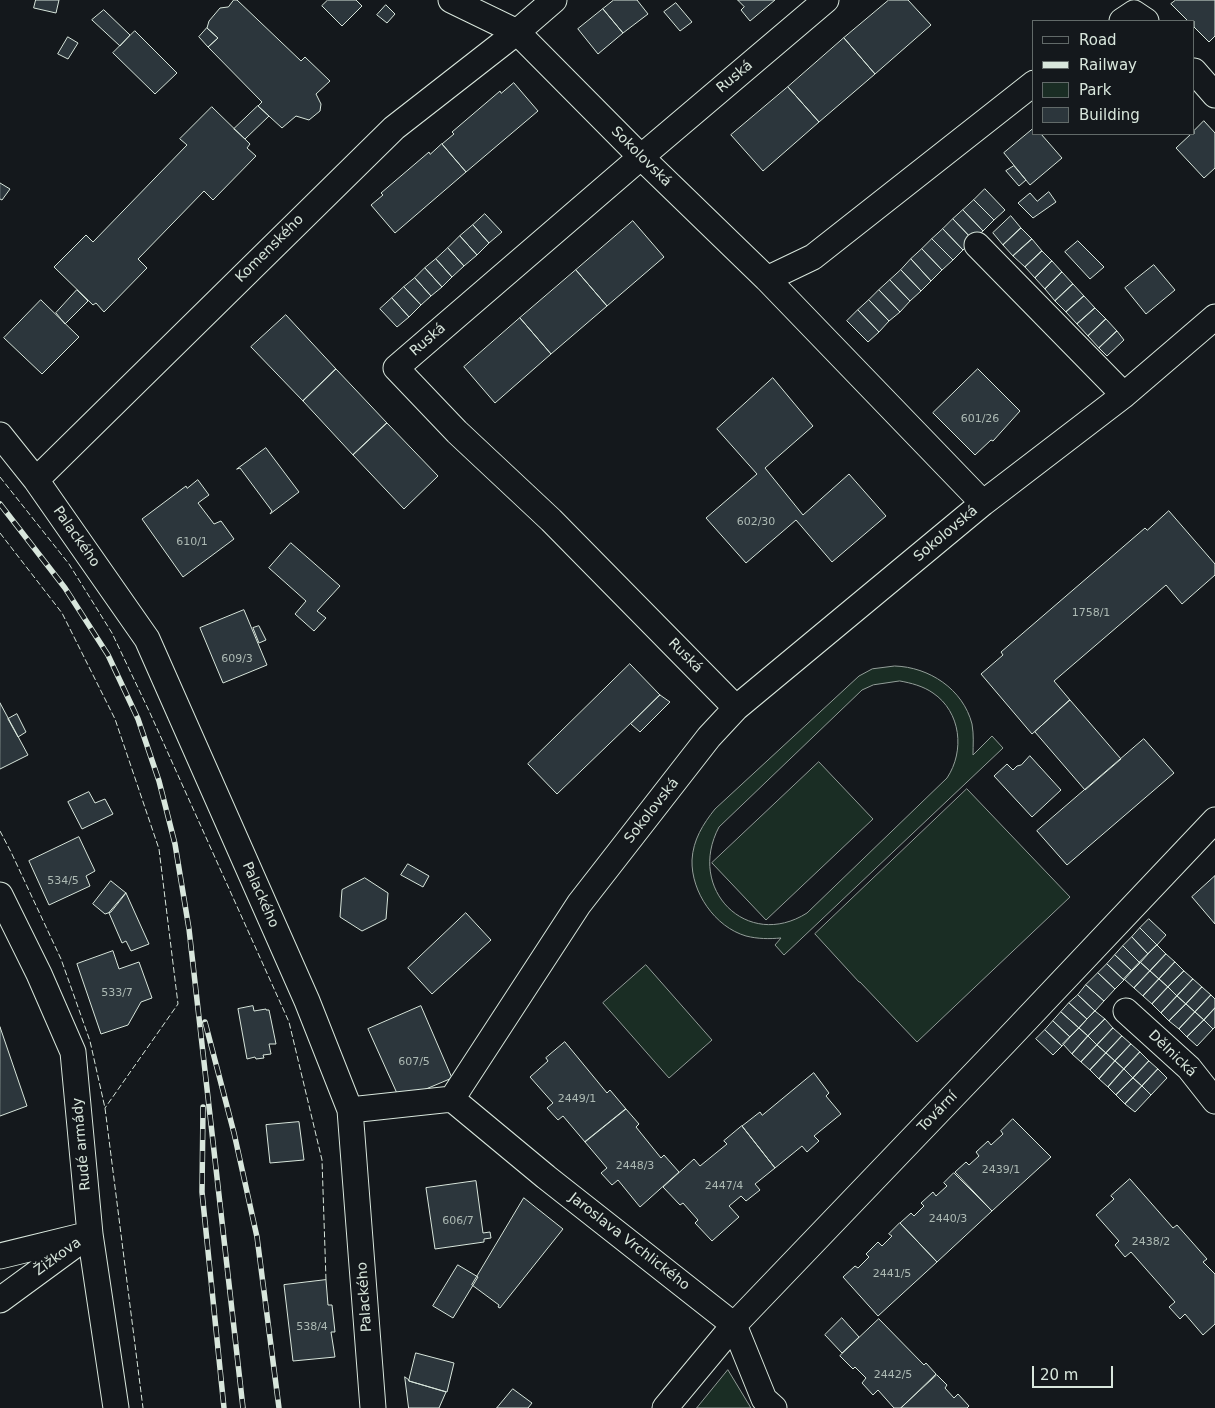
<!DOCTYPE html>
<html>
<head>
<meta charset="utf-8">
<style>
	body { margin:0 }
	#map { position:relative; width:1215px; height:1408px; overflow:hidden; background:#14181c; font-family:"DejaVu Sans",sans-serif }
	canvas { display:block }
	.legend { position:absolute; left:1032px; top:20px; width:162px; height:115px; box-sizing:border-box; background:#14181c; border:1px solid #626a69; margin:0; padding:6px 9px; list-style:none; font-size:15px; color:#d8e6dc }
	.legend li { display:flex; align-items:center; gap:10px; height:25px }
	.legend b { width:25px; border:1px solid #626a69 }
	.scale { position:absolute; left:1032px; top:1366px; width:81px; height:22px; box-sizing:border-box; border:2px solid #d8e6dc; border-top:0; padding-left:6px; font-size:15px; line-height:18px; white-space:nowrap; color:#d8e6dc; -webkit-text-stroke:4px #14181c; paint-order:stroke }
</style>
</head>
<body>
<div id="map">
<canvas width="1215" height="1408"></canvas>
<ul class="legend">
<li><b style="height:6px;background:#14181c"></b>Road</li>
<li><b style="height:6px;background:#d8e6dc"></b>Railway</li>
<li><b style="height:14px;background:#1a2d24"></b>Park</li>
<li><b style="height:14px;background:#2c363c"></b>Building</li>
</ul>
<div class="scale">20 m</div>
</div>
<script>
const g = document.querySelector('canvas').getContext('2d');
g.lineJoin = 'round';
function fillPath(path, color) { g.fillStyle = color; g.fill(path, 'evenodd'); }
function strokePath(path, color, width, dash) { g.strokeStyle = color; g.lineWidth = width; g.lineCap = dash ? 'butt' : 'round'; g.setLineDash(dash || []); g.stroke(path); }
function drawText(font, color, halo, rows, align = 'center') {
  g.font = font + ' "DejaVu Sans",sans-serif'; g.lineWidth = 4; g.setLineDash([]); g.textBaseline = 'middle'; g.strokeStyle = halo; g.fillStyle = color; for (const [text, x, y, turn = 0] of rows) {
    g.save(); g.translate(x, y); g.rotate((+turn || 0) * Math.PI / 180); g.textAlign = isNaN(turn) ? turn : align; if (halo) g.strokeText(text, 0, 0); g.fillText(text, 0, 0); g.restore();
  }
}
const green = new Path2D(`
	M895,666c34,1 68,23 77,58 2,11 1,21 1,31l19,-19 11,12 -219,207 -9,-10 6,-7c-12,1 -23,1 -35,-2 -31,-9 -55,-44 -54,-76 1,-20 11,-36 23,-51l144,-133 13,-7zM900,681c11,2 23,5 33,12 28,19 32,58 14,85l-140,135c-60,38 -121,-24 -88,-86l143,-137 11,-5z
	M819,762l54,57 -107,101 -54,-57z
	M967,789l103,108 -153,145 -57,-60h-1l-44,-48z
	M646,965l66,75 -43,38 -66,-75z
	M728,1370l23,38h-54z`);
fillPath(green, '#1a2d24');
strokePath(green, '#939e99', 1);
const building = new Path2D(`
	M36,0h23l-3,13 -22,-5z
	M234,0h3l64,61 4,-4 25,24 -14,13 5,10 -1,7 -11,9 -13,-4 -14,12 -24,-22 4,-4 -54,-55 10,-9 -11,-10 2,-7 11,-13 8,-1z
	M328,0h28l6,6 -20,20 -20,-20z
	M614,0h23l11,14 -25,19 -20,-24z
	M738,0h37l-25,21 -9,-11 3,-3z
	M889,0h19l23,25 -56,49 -31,-36z
	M1176,0h39v36l-6,6 -15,-15v-6h-6l-17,-17z
	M676,3l16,19 -12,9 -16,-19z
	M386,5l9,9 -8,9 -10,-8z
	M603,9l20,24 -25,21 -20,-25z
	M104,10l26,25 -10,11 -28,-26z
	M207,28l11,10 -10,9 -9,-10z
	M135,31l42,42 -22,21 -42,-41z
	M68,37l10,6 -10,16 -10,-5z
	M844,38l31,36 -56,48 -31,-35z
	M514,83l24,28 -72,61 -24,-28 12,-10 -2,-2 48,-41 1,2z
	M788,87l31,35 -56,49 -32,-36z
	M258,106l11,10 -24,23 -11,-10z
	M212,107l38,37 -3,4 9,8 -43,44 -9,-9 -66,68 9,9 -43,44 -8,-9 -3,2 -39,-38 32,-32 7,7 94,-97 -7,-6z
	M1204,121l11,12v35l-11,10 -28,-30 15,-14h3v-3z
	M1034,128v6h7l21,24 -32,27 -26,-32z
	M442,144l24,28 -71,61 -24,-28 12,-10 -2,-2 48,-41 1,2z
	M1014,166l12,14 -7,6 -13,-15z
	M0,183l10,6 -8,11 -2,-1z
	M985,189l20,21 -11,10 -20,-20z
	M1049,192l7,10 -23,16 -15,-15 12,-10 7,8z
	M974,200l20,20 -11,11 -20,-21z
	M963,210l20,21 -10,9 -20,-21z
	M485,214l17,18 -13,11 -16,-18z
	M1011,216l10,12 -18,17 -10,-12z
	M953,219l20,21 -10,10 -20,-21z
	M633,221l31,36 -57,49 -31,-36z
	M473,225l16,18 -12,12 -17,-19z
	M1021,228l11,11 -19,17 -10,-11z
	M943,229l20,21 -10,10 -21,-21z
	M460,236l17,19 -13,11 -16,-18z
	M932,239l21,21 -11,10 -20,-21z
	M1032,239l10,12 -17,16 -12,-11z
	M1078,241l26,26 -14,12 -25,-27z
	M448,248l16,18 -12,11 -16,-18z
	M922,249l20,21 -11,11 -20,-22z
	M1042,251l10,10 -17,17 -10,-11z
	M436,259l16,18 -10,10 -17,-19z
	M911,259l20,22 -10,10 -20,-21z
	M1052,261l10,11 -17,17 -10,-11z
	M1154,265l21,25 -29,24 -21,-26z
	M425,268l17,19 -11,9 -16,-18z
	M576,270l31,36 -56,48 -31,-36z
	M901,270l20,21 -11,10 -20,-21z
	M1062,272l11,12 -18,17 -10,-12z
	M415,278l16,18 -10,9 -17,-18z
	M890,280l20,21 -10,11 -21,-22z
	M1073,284l11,12 -18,16 -11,-11z
	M404,287l17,18 -12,12 -17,-19z
	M77,290l11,11 -23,23 -9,-11z
	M879,290l21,22 -11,9 -20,-21z
	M1084,296l11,12 -18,16 -11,-12z
	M392,298l17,19 -12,10 -17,-18z
	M41,300l38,37 -37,37 -38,-36z
	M869,300l20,21 -10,11 -21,-22z
	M1095,308l11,11 -18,17 -11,-12z
	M858,310l21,22 -11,10 -21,-21z
	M286,315l50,54 -33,32 -52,-54z
	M520,318l31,36 -56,49 -31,-36z
	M1106,319l11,12 -18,17 -11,-12z
	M1117,331l7,9 -17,16 -8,-8z
	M336,369l51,54 -34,32 -50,-54z
	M978,369l42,42 -27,30 -2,-1 -16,15 -42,-42z
	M773,378l40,48 -48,42 38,47 46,-41 37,42 -54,46 -36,-42 -50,43 -40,-45 51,-44 -40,-45z
	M387,423l51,53 -34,33 -51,-54z
	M266,448l33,44 -29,22 2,-3 -32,-43 -3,1z
	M198,480l11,15 -11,8 16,21 7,-3 13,18 -51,38 -41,-58 44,-33 1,2z
	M1169,511l46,53v11l-33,29 -16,-19 -112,96 16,19 -38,34 -51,-60 22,-19 -2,-3 144,-124 2,2z
	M291,543l49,43 -23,25 9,7 -12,13 -19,-17 11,-13 -37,-33z
	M244,610l23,55 -44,18 -23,-55z
	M259,626l7,14 -7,3 -6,-15z
	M630,664l30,31 -103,99 -29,-30z
	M660,695l10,7 -30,30 -9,-8z
	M1070,700l51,59 -36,31 -50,-58z
	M0,703l28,52 -28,14z
	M17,714l9,18 -8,5 -10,-18z
	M1144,739l30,34 -107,92 -30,-34z
	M1030,756l31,34 -29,27 -38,-41 13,-12 6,6 4,-4 4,-1z
	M89,792l6,11 10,-4 8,15 -31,15 -14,-27z
	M79,837l16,34 -9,5 4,10 -41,19 -20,-44z
	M408,864l21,12 -6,11 -22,-12z
	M1215,876v48l-23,-27z
	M365,878l23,15 -2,26 -24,12 -22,-14 2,-27z
	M111,881l15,12 -15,19 -6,2 -12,-10z
	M126,893l23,51 -18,7 -5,-10 -4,2 -13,-30z
	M466,913l25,27 -59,54 -24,-26z
	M1149,919l17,16 -9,10 -17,-17z
	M1140,928l17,17 -9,9 -16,-17z
	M1132,937l16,17 -8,9 -17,-17z
	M1157,945l9,9 -16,17 -10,-9z
	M1123,946l17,17 -8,8 -17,-16z
	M113,951l6,18 20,-7 13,36 -11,4 -13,23 -27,9 -24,-70z
	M1166,954l9,8 -16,17 -9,-8z
	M1115,955l17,16 -8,9 -17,-16z
	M1140,962l10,9 -16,17 -10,-9z
	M1175,962l9,9 -16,16 -9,-8z
	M1107,964l17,16 -9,9 -17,-16z
	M1150,971l9,8 -16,17 -9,-8z
	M1184,971l9,8 -16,17 -9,-9z
	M1098,973l17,16 -11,12 -18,-16z
	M1159,979l9,8 -16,17 -9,-8z
	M1193,979l9,8 -16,17 -9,-8z
	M1086,985l18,16 -9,10 -17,-16z
	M1168,987l9,9 -16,17 -9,-9z
	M1202,987l9,8 -16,17 -9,-8z
	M1078,995l17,16 -8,8 -18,-16z
	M1211,995l4,4v9l-11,12 -9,-8z
	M1177,996l9,8 -17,17 -8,-8z
	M1069,1003l18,16 -8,9 -18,-16z
	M1186,1004l9,8 -16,17 -10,-8z
	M253,1006l1,5 12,-2v1h3l7,34h-7l2,10 -8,1 1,3 -8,1 -1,-2 -8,2 -9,-50z
	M421,1006l31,72 -52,22 -32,-71z
	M1215,1008v19l-2,2 -9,-9z
	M1095,1011l10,8 -17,17 -9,-8z
	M1061,1012l18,16 -9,9 -17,-16z
	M1195,1012l9,8 -17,17 -8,-8z
	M1105,1019l8,9 -16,17 -9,-9z
	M1204,1020l9,9 -16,17 -10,-9z
	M1053,1021l17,16 -8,9 -17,-16z
	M0,1027l27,79 -27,10z
	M1079,1028l9,8 -16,18 -9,-10z
	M1113,1028l9,8 -16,17 -9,-8z
	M1045,1030l17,16 -9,9 -17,-16z
	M1088,1036l9,9 -16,17 -9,-8z
	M1122,1036l9,8 -16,17 -9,-8z
	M565,1042l42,51 3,-3 16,19 -41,33 -22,-26 -5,4 -11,-12 6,-5 -23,-26 18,-16 -2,-3z
	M1131,1044l9,8 -16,17 -9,-8z
	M1097,1045l9,8 -16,17 -9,-8z
	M1140,1052l9,9 -16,17 -9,-9z
	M1106,1053l9,8 -16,18 -9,-9z
	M1115,1061l9,8 -16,18 -9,-8z
	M1149,1061l9,8 -16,17 -9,-8z
	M1124,1069l9,9 -17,17 -8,-8z
	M1158,1069l9,9 -16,17 -9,-9z
	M814,1073l15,20 -3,3 15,18 -27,22 5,5 -12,11 -5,-6 -27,22 -33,-42 18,-14 2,3z
	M1133,1078l9,8 -17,18 -9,-9z
	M1142,1086l9,9 -16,17 -10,-8z
	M626,1109l13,15 -3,3 25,31 3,-3 15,17 -39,35 -22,-27 -6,5 -11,-12 6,-5 -22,-26z
	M1013,1119l38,38 -59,54 -37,-39 11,-10 3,3 10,-9 -3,-4 12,-11 3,4 12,-11 -2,-3z
	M299,1122l5,38 -34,3 -4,-38z
	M742,1126l33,42 -20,16 5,6 -14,11 -5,-5 -12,10 10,11 -27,24 -17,-18 3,-3 -15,-17 -3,2 -17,-18 31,-28 6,7 27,-22 -3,-3z
	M954,1173l38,38 -55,51 -37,-39 11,-10 3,3 10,-10 -3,-3 12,-11 3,4 11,-10 -3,-3z
	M1130,1179l43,49 4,-3 30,34 -4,3 12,12v50l-12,11 -18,-21 -5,5 -11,-12 6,-5 -44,-50 -6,5 -10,-12 4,-4 -23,-26 18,-16 -3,-3z
	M476,1181l7,52 7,-1 1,6 -7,1v3l-49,7 -9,-61z
	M524,1198l39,31 -63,79 -2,-1 1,-2 -27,-20z
	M900,1223l37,39 -59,54 -35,-39 12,-11 3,2 11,-11 -3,-3 12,-12 4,4 10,-10 -3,-2z
	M458,1265l20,12 -25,41 -20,-12z
	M326,1280l2,25h4l3,27h-4l4,25 -42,4 -9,-76z
	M842,1318l17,19 -17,16 -17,-18z
	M879,1319l45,46 2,-2 10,11 -35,34h-7l-16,-18 -5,5 -11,-12 4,-5 -11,-11 -2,2 -13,-13z
	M416,1353l38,10 -7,29 -38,-11z
	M937,1375l10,10 -2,3 9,10 4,-4 11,12 -2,2h-66z
	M405,1377l4,3v1l37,11 -7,16h-30z
	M513,1389l19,14 -4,5h-31z`);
fillPath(building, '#2c363c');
strokePath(building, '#d8e6dc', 1);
const street = new Path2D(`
	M451,0l66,32 124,125 126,122 216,224
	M1122,21l12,-8 12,8
	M1194,71l21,24
	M977,245l147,150
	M767,279l46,-22 221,-174
	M0,435l36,45 111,159 160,362 43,109 23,298
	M36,480l358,-352 123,-96 37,-32
	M736,708l-185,-188 -94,-88 -61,-64 245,-211 185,-157
	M0,895l39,79 34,78 17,182 26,174
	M1126,1011l63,57 26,33
	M452,1099l94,78 188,148 30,74 10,9
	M350,1110l102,-11 127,-195 130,-167 27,-29 247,-205 141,-108 91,-78
	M0,1256l90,-22 -90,66
	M665,1408l69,-83 271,-283 210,-222`);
strokePath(street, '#d8e6dc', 27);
strokePath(street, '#14181c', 25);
const rail = new Path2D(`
	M0,504l65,84 43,67 30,64 21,62 16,63 14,85 54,479
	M205,1022l29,111 23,104 22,171
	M203,1107l-1,85 22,216`);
strokePath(rail, '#d8e6dc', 5.5);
strokePath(rail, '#14181c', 4, [11]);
strokePath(new Path2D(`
	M0,477l69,87 43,69 38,80 139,309 33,138 4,120
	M0,533l62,80 53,106 44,130 19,155 -73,104
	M0,831l11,21 50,107 29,82 15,67 38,300`), '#d8e6dc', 1, [6, 2.5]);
drawText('11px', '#adbab4', null, [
	["601/26",980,419],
	["602/30",756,522],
	["610/1",192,542],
	["1758/1",1091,613],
	["609/3",237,659],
	["534/5",63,881],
	["533/7",117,993],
	["607/5",414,1062],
	["2449/1",577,1099],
	["2448/3",635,1166],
	["2439/1",1001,1170],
	["2447/4",724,1186],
	["2440/3",948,1219],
	["606/7",458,1221],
	["2438/2",1151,1242],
	["2441/5",892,1274],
	["538/4",312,1327],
	["2442/5",893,1375]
]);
drawText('14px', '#d8e6dc', '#14181c', [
	["Ruská",735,77,-40],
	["Sokolovská",641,157,45],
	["Komenského",270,249,-45],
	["Ruská",428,340,-41],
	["Sokolovská",946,534,-40],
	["Palackého",76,537,55],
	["Ruská",685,656,45],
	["Sokolovská",652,811,-52],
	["Palackého",260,895,66],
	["Dělnická",1172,1054,44],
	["Tovární",938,1112,-46],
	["Rudé armády",82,1144,-95],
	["Jaroslava Vrchlického",629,1242,38],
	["Žižkova",58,1257,-36],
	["Palackého",365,1297,-94]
]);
</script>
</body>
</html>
